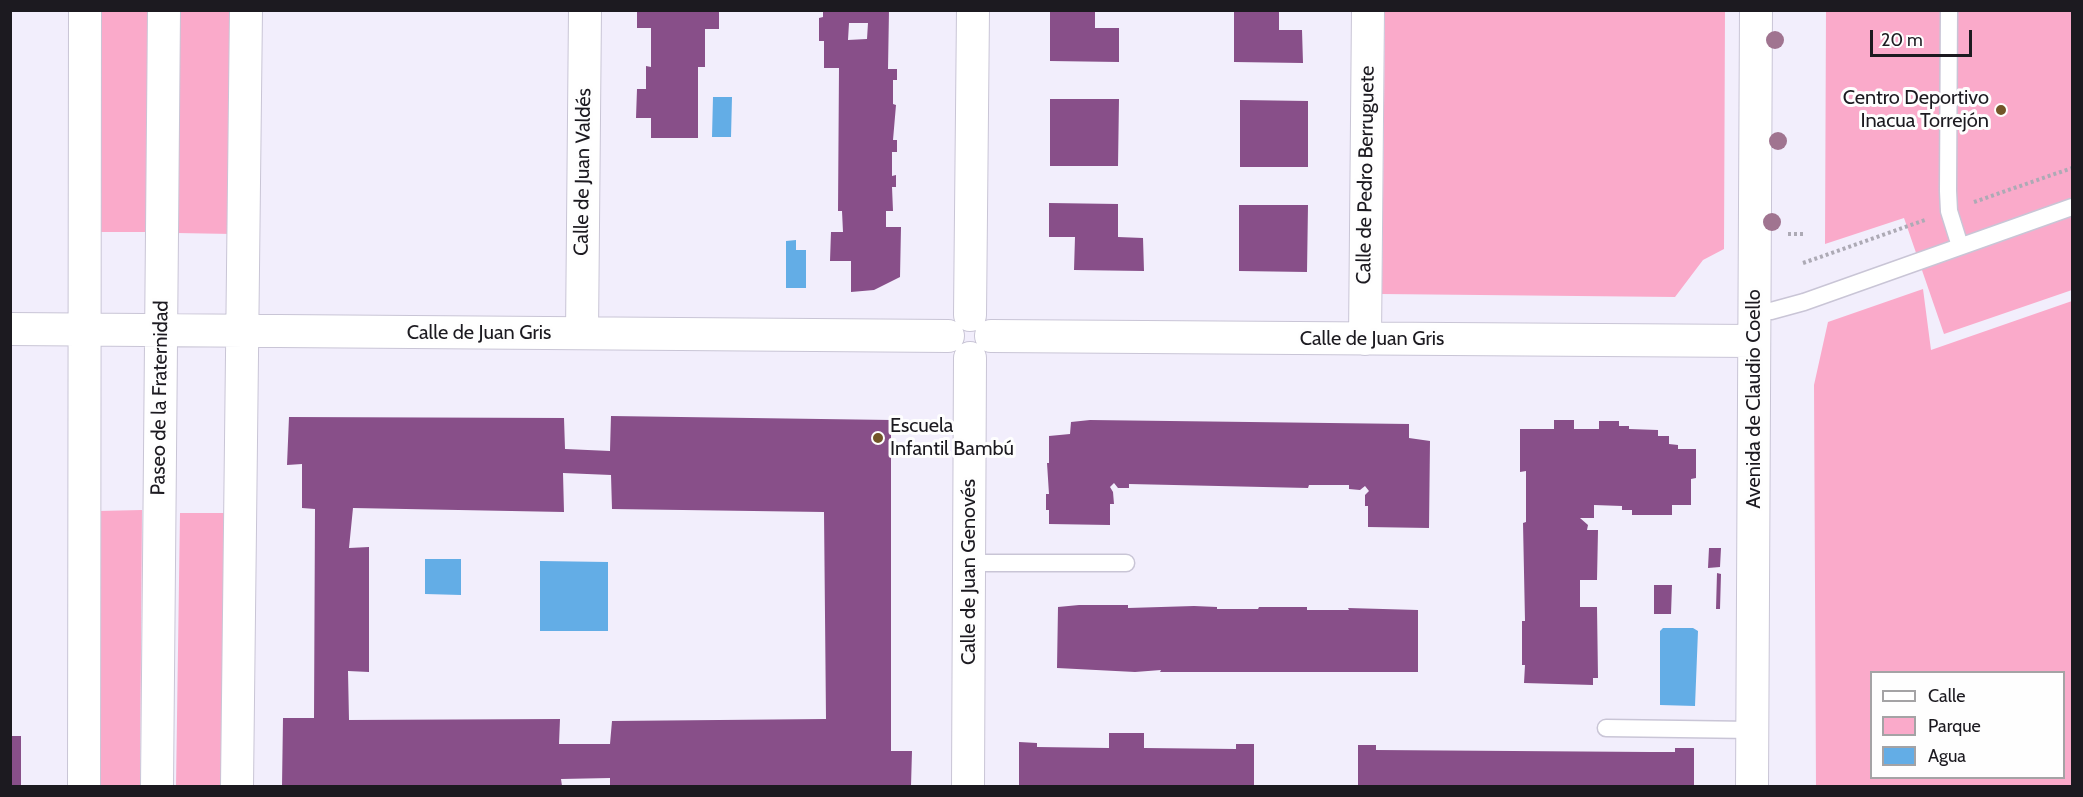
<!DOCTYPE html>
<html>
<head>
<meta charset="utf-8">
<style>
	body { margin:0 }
	#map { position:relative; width:2083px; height:797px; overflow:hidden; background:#f2eefc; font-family:Cabin,sans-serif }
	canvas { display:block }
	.frame { position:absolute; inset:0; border:12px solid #1c1a20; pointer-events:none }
	.legend { position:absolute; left:1870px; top:671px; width:195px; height:108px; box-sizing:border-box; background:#fefefe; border:2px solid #a4a3a5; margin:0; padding:8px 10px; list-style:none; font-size:18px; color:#1c1a20 }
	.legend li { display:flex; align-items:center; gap:12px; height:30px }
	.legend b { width:30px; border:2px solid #a4a3a5 }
	.scale { position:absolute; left:1870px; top:30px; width:102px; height:27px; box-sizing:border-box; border:3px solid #1c1a20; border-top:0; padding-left:8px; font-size:18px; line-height:21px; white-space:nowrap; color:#1c1a20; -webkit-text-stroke:4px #fefefe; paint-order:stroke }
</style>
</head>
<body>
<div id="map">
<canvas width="2083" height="797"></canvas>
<div class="frame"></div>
<ul class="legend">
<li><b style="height:8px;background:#fff"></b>Calle</li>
<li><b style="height:16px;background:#faaaca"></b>Parque</li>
<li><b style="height:16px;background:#63ade6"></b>Agua</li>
</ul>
<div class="scale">20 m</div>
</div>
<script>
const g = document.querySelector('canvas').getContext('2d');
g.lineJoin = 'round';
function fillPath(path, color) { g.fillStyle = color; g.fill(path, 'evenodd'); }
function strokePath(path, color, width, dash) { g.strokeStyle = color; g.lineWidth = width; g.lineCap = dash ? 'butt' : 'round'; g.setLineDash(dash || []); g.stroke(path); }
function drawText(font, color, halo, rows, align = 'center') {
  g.font = font + ' Cabin,sans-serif'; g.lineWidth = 6; g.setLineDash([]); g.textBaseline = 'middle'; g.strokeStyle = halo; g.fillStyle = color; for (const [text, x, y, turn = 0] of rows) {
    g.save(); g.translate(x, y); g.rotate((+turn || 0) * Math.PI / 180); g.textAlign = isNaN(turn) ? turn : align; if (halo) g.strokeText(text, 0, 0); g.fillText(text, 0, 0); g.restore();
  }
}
fillPath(new Path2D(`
	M97,11h53v221h-53z
	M180,11h55l-3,223 -55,-1z
	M1385,11h340l-1,238 -21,11 -28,37 -293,-3z
	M1826,11h246v279l-128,44 -40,-116 -79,26z
	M1923,289l8,61 141,-49v485h-256l-2,-401 14,-63zM1872,672h192v106h-192z
	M142,510l-2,276h-46l4,-275z
	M180,513h49l-4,273h-49z`), '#faaaca');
fillPath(new Path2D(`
	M713,97h19l-1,40h-19z
	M796,240v10h10v38h-20v-47z
	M425,559h36v36l-36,-1z
	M540,561l68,1v69h-68z
	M1663,628h30l5,3 -3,75 -35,-1v-74z`), '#63ade6');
fillPath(new Path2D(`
	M637,10h82v19h-14v38h-7v71h-47v-20h-15l1,-29h9v-23l5,1v-39h-14z
	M823,10h66l-1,59h9v11h-4v24l3,1 -3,35h4v12h-5v24l4,-1v12h-4l1,24h-7v16h15l-1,50 -26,13 -23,2v-31h-21l1,-29h12l-1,-21h-4l1,-143h-15v-27h-5v-23l4,-1zM849,23h19l-1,16 -19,1z
	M1050,10h45v18h24v34l-69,-1z
	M1234,10h45v20h23l1,33 -69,-1z
	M1050,99h69l-1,67h-68z
	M1240,100l68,1v66h-68z
	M1049,203l69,1v33l25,1 1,33 -70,-1 1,-33h-26z
	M1239,205h69l-1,67 -68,-1z
	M611,416l280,4v331h21l-1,35h-301v-8l-49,1 1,7h-280l1,-68h31l1,-209 -13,-1v-44l-15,1 2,-48 275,1 1,31 45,2zM563,473l48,2 1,34 212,3 2,207 -214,2 -2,23h-51l1,-25 -211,1 -1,-49 21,1v-125l-20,1 4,-40 211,4z
	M1090,420l319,4v14l21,3 -1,87 -61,-1v-21h-3v-11l4,-4 -4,-5 -5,4 -11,-1v-4h-40l-1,3 -179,-4v4h-11l-4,-5 -4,4 3,5 1,12h-4v21l-61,-1v-14h-3v-16h3l-2,-31h2v-27l21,-2 1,-12z
	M1554,420h20v9h25v-8h20v5h10v3l29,1v6h11v8l9,1v4h18v29l-5,1v26h-19v10h-40v-5h-10v-4l-28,-1v13h-14l8,7 -1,5h11l-1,50h-17v27h17l1,71h-5v7l-69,-2 1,-18h-3v-44h3l-2,-98 3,-1v-51l-6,1v-43h34z
	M1709,548h12l-1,19 -12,1z
	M1717,573l4,1 -1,35h-4z
	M1654,585h18l-1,29h-17z
	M1079,605h49v3l66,-2 23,1v2h41l1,-2h48v3h42l-1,-2 70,2v62h-258l1,-2 -26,2 -78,-4 1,-61z
	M1109,733h35v15l92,1v-5h18v42h-235v-44l18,1v4l72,1z
	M10,736h11v50h-11z
	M1358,745h18v5l274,2h25v-4h19v38h-336z`), '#884f89');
const lane = new Path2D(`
	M1949,10l-1,181 1,20 11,35
	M1754,310l17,1 33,-9 268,-95
	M969,563h157
	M1606,728l147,2`);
const street = new Path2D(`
	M970,315l3,-305
	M10,329l938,7
	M582,333l3,-323
	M991,336l763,5
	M1365,339l3,-329
	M84,786l1,-776
	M157,786l7,-776
	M237,786l9,-776
	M968,786l2,-428
	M1752,786l4,-776`);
strokePath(lane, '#c9c5d6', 19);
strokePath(street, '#c9c5d6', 34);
strokePath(new Path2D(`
	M1974,202l98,-34
	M1788,234h15
	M1803,263l122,-43`), '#adaab5', 4, [3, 3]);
strokePath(lane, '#fff', 16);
strokePath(street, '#fff', 32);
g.fillStyle = '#a07490';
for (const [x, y] of [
	[1775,40],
	[1778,141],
	[1772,222]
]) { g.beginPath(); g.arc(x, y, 9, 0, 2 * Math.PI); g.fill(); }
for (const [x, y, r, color] of [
	[2001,110,6,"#725529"],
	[878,438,6,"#725529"]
]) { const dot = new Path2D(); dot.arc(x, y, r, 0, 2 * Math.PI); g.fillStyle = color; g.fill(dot); strokePath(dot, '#fefefe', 2); }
drawText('20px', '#1c1a20', '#fefefe', [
	["Centro Deportivo",1989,98],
	["Inacua Torrejón",1989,121],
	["Escuela",890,426,"left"],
	["Infantil Bambú",890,449,"left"]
], 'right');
drawText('20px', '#1c1a20', '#fefefe', [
	["Calle de Juan Valdés",583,172,-89],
	["Calle de Pedro Berruguete",1366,175,-89],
	["Calle de Juan Gris",479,333],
	["Calle de Juan Gris",1372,339],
	["Paseo de la Fraternidad",160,398,-89],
	["Avenida de Claudio Coello",1754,399,-90],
	["Calle de Juan Genovés",969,572,-90]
]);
</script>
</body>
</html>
